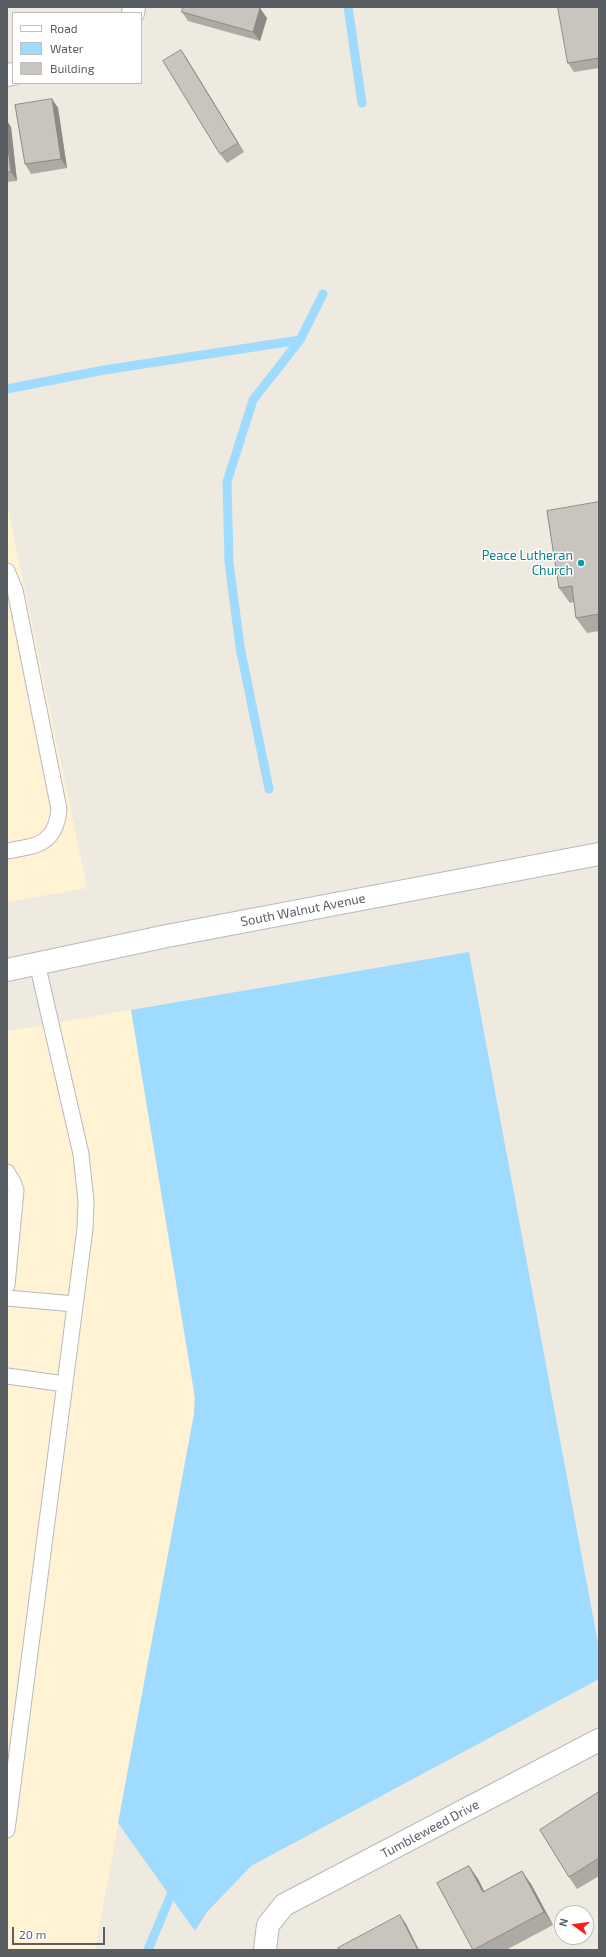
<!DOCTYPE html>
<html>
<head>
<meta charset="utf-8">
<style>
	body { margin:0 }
	#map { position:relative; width:606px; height:1957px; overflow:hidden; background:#eeeae0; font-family:"Exo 2",sans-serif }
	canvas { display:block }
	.frame { position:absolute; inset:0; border:8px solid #595e63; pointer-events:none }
	.legend { position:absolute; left:12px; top:12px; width:130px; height:72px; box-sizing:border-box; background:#fff; border:1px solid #bdbfc1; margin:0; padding:5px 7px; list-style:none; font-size:12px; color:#595e63 }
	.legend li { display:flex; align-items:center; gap:8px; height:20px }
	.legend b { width:20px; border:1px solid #bdbfc1 }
	.north { position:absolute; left:554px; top:1905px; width:40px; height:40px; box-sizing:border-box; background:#fff; border:1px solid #bdbfc1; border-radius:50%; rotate:284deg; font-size:11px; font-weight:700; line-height:16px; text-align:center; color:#595e63 }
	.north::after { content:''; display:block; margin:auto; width:14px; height:18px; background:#fa201a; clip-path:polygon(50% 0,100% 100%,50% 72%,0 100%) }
	.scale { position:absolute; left:12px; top:1927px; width:93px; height:18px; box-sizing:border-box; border:2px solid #595e63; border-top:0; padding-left:5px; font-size:12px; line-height:14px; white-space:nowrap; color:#595e63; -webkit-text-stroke:3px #fff; paint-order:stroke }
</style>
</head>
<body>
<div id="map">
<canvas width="606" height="1957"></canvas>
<div class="frame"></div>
<ul class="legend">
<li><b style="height:5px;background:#fff"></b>Road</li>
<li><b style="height:11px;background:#9fdaff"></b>Water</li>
<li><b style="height:11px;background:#c9c4bd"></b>Building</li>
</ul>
<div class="north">N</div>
<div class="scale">20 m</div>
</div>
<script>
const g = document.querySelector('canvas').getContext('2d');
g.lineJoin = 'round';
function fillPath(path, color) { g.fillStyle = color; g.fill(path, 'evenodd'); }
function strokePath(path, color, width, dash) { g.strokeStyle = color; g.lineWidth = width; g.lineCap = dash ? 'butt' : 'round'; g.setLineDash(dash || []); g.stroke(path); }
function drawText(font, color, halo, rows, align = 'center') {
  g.font = font + ' "Exo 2",sans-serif'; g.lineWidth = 3; g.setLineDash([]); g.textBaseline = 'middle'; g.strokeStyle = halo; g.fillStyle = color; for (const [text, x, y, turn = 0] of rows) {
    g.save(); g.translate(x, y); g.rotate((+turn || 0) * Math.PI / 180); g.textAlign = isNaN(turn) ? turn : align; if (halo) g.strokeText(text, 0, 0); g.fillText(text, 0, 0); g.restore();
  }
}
fillPath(new Path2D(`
	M7,504l80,384 -80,14z
	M131,1010l62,371 1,33 -99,536h-88v-919z`), '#fff3d4');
fillPath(new Path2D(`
	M469,952l130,697v30l-348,187 -44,46 -12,19 -77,-108 76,-409 1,-16 -64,-388z`), '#9fdaff');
strokePath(new Path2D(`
	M348,7l14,96
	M7,389l97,-19 196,-30
	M269,789l-29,-142 -11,-85 -2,-80 26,-82 47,-60 23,-46
	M148,1950l27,-65`), '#9fdaff', 9);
const service = new Path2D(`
	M7,571l8,19 44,219c-3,35 -22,37 -52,42
	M7,1172l6,10 3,8 -9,95
	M7,1298l68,6
	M7,1376l58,8
	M7,1830l78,-601 1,-28 -5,-47 -44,-191`);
const minor = new Path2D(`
	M133,13l1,-6
	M7,75l6,-1
	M265,1950l3,-25 16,-20 315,-165`);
const tertiary = new Path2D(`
	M7,970l160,-34 432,-82`);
strokePath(service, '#b6b9bf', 17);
strokePath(minor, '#b6b9bf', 24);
strokePath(tertiary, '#b6b9bf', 24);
strokePath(service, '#fff', 15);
strokePath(minor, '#fff', 22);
strokePath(tertiary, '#fff', 22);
fillPath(new Path2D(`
	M599,7v61l-25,4 -6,-9z
	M182,12l85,6 -7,23 -72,-20z
	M181,50l6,9 57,93 -17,11 -7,-9z
	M52,99l6,9 9,60 -36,6 -6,-10z
	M7,121l4,6 6,54 -10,1z
	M599,502v129l-12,2 -11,-15 -2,-16 -4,1 -11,-15z
	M599,1792v84l-22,13 -8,-12z
	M469,1866l9,13 6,12 47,-7 22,41 -47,25h-33z`), '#ada9a3');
fillPath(new Path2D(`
	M260,8l7,10 -7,23 -7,-9z
	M181,50l6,9 57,93 -6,-9z
	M52,99l6,9 9,60 -6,-9z
	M7,121l4,6 6,54 -6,-9 -4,-32z
	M469,1866l9,13 13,26 -8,-13z
	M522,1871l9,13 22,41 -9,-13z
	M400,1915l6,9 13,26h-1z`), '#8d8984');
const building = new Path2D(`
	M183,7h72l5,1 -7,24 -71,-20z
	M558,7h41v51l-31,5z
	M181,50l57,93 -18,11 -57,-93z
	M52,99l9,60 -36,5 -10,-59z
	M7,140l4,32h-4z
	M599,502v112l-23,4 -4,-32 -13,2 -12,-77z
	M599,1792v66l-30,19 -29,-47z
	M469,1866l14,26 39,-21 22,41 -71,38 -36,-67z
	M400,1915l18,35h-78l-2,-2z`);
fillPath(building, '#c9c4bd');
strokePath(building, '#8d8984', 1);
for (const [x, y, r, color] of [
	[581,563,4,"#0f9aa8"]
]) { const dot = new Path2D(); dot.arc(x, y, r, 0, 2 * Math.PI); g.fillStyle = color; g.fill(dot); strokePath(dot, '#fff', 1.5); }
drawText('13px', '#0d838f', '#fff', [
	["Peace Lutheran",573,556],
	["Church",573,571]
], 'right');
drawText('13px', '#595e63', '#fff', [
	["South Walnut Avenue",303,910,-11],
	["Tumbleweed Drive",430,1829,-28]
]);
</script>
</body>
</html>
